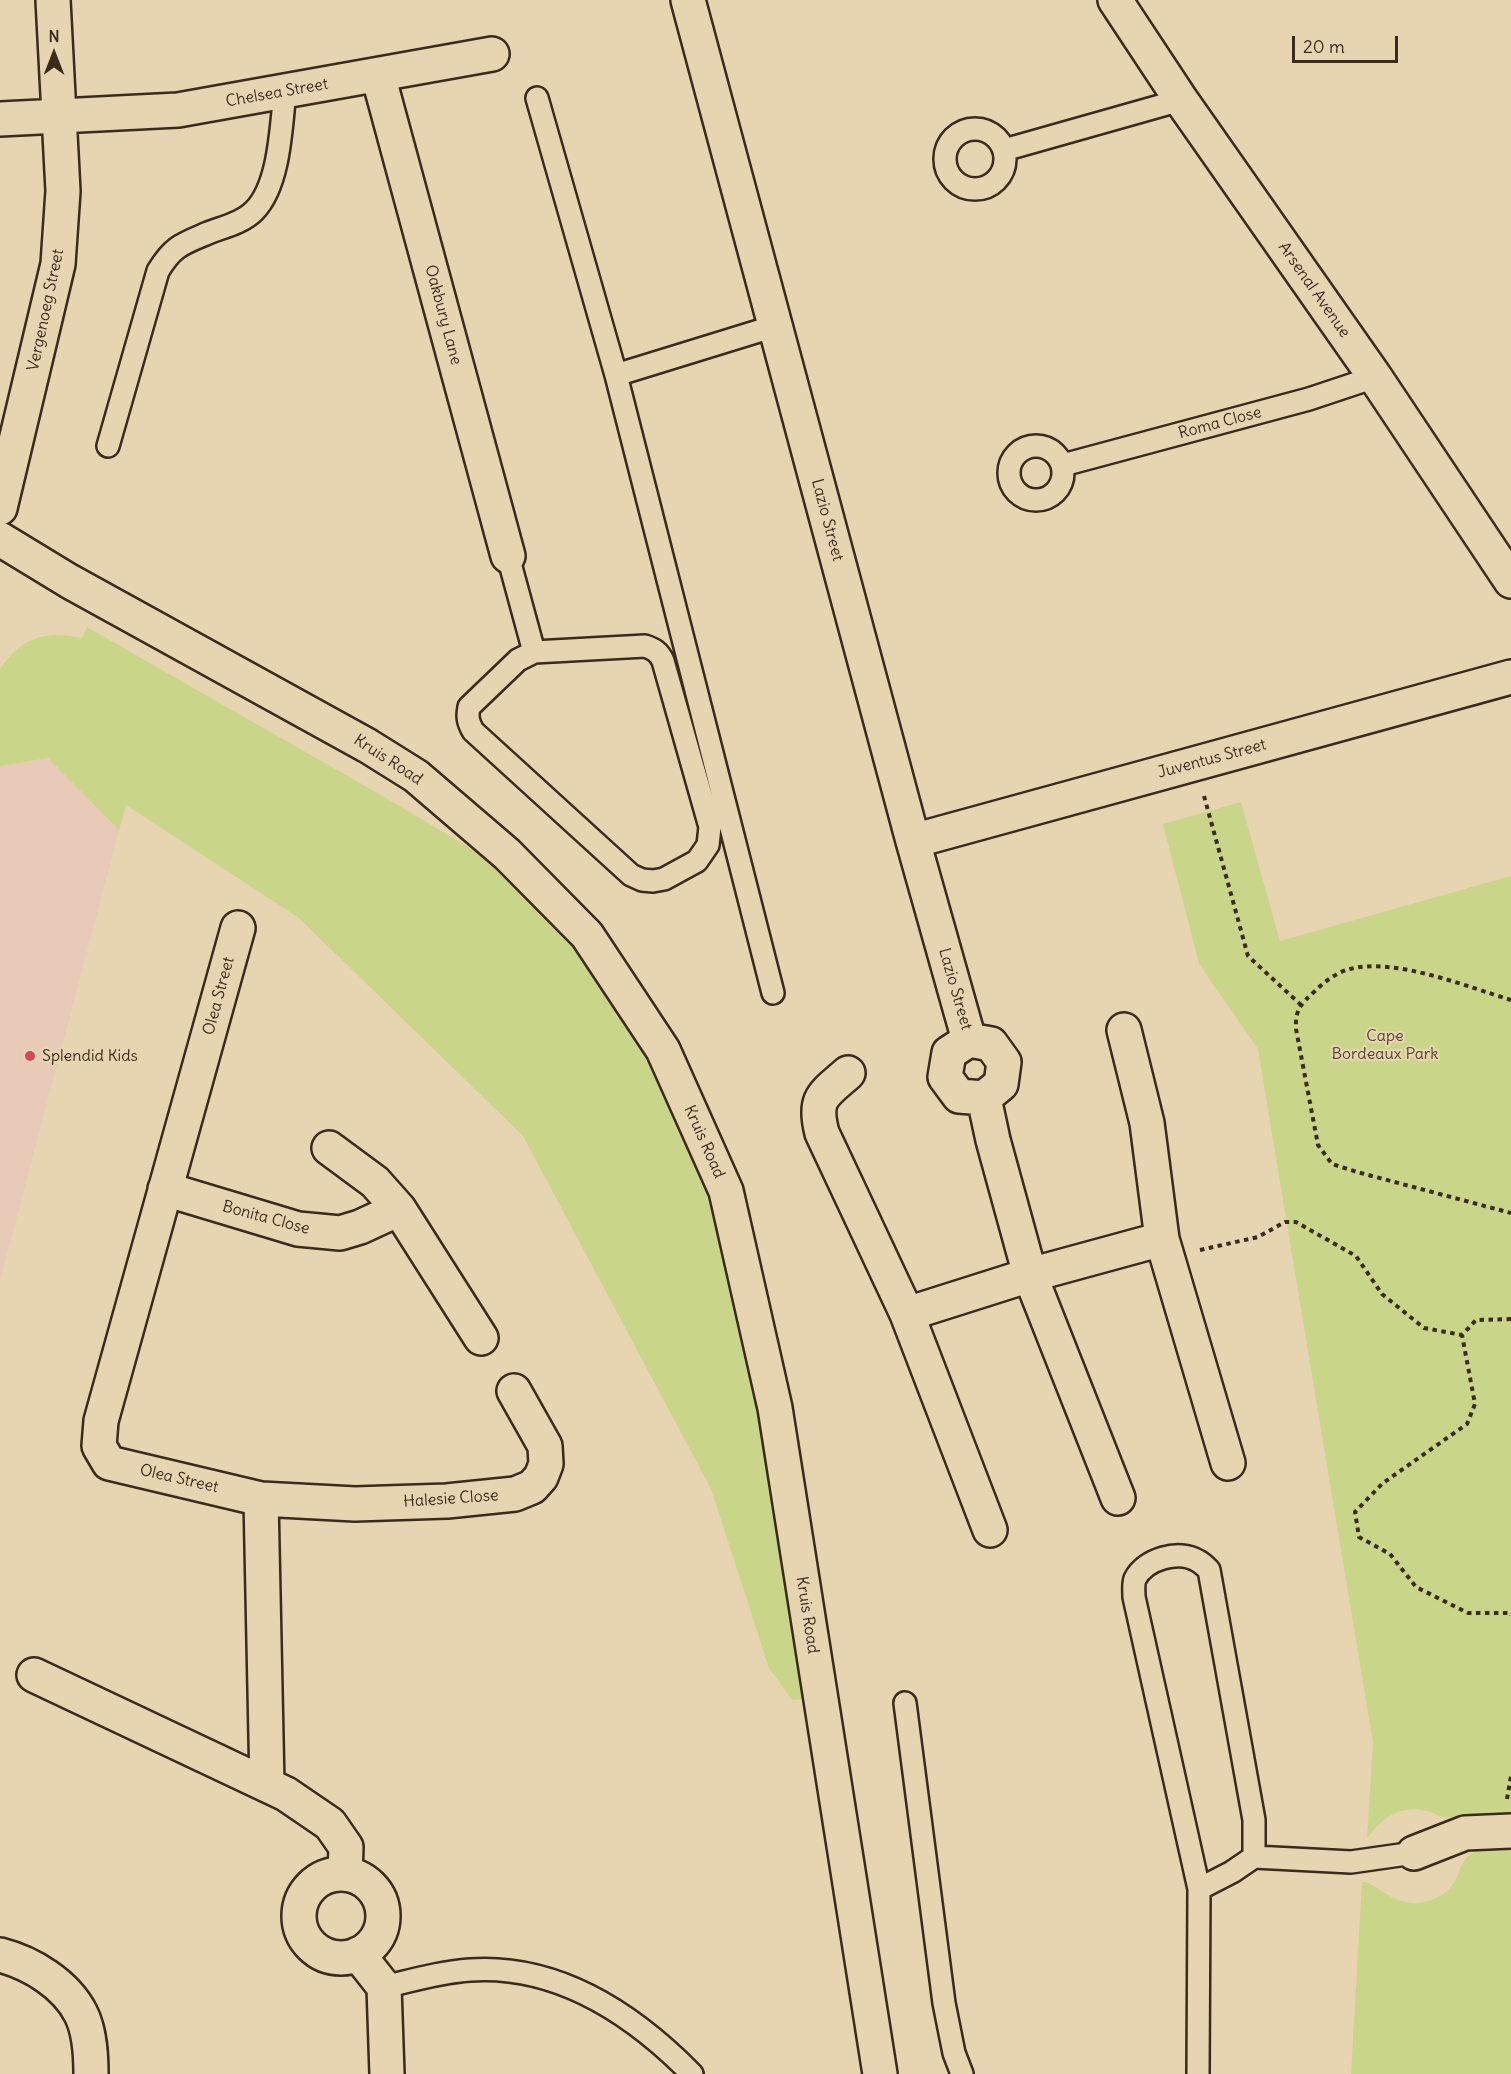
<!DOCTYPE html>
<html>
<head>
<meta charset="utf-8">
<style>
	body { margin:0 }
	#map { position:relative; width:1511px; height:2074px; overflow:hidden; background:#e7d4b1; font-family:Delius,sans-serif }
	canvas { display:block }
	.north { position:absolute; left:24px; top:24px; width:60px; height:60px; -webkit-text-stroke:4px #e7d4b1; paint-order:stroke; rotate:0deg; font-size:16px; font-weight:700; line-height:24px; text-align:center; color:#3b2a1e }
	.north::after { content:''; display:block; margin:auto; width:21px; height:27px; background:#3b2a1e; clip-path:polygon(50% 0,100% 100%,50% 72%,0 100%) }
	.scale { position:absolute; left:1292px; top:36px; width:106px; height:27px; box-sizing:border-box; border:3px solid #3b2a1e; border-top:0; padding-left:8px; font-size:18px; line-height:21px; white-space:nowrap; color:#3b2a1e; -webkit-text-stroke:4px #e7d4b1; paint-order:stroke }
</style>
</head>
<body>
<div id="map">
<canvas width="1511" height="2074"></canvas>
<div class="north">N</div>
<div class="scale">20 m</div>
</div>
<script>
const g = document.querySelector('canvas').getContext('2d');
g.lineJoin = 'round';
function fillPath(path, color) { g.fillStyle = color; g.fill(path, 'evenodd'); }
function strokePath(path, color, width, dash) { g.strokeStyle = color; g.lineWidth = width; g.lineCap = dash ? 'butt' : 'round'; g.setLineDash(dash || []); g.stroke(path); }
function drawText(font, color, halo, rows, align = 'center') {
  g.font = font + ' Delius,sans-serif'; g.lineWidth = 4.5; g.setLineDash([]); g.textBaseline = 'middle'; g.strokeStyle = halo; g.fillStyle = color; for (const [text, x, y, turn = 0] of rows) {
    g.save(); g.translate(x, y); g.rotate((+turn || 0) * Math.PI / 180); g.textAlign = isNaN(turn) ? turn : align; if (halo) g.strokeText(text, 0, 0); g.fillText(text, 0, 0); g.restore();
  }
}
fillPath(new Path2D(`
	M48,758l71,72 -119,451v-515z`), '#e8cab8');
fillPath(new Path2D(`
	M87,627c87,50 173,99 259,148 35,20 69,40 102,60 14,9 29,16 41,26 53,42 95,96 130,153 45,70 80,146 103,227 23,82 35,168 48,252 10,69 21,137 32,206l-10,1 -23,-32 -58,-179 -188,-353 -224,-218 -173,-113 -7,25 -71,-72 -48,8v-97c21,-31 45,-39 82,-31z
	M1241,802l39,139 231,-65v938c-22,1 -45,4 -66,3 -7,0 -12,-5 -18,-6 -26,-7 -46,7 -60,28l6,-96 -115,-694 -59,-85 -36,-140z
	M1511,1848v226h-160l11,-192h4c11,5 21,14 33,18 20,8 48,-1 57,-21 4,-10 7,-21 18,-27 10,-6 26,-3 37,-4z`), '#c9d689');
const lane = new Path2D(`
	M537,98l79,277 157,618
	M945 159a30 30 0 1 1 60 0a30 30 0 1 1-60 0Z
	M1004,150l177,-50
	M616,375l159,-49
	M1009 473a27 27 0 1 1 54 0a27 27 0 1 1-54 0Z
	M108,446l50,-175c15,-25 24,-27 50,-38 15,-6 34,-10 46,-22 26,-26 27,-85 31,-120
	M1063,465l246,-66 66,-22
	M508,556l26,96
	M645,646c9,3 14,6 18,15l47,166 -2,18 -11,16 -33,18 -11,2 -11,-1 -11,-5 -158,-144c-5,-9 -6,-14 -4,-24l49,-47 16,-8z
	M905,1703l39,300 10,50 8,21
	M1199,1889l33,-17 22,-15 97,5 63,-9
	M384,1987c29,-7 57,-15 86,-17 88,-6 163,44 222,104
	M1198,2074l1,-185 -65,-292c0,-6 -1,-13 1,-18 10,-20 44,-30 63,-18 4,2 8,6 11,9l45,250v37`);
const street = new Path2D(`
	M688,0l225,841 56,199
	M1115,0l66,100 194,277 136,204
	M378,75l130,481
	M0,119l178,-9 314,-56
	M0,508l58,-244 5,-73 -10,-191
	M913,841l598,-164
	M238,928l-137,493 -2,25 10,17 152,36 94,5 92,-3 68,-7 17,-7 9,-10 5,-13 -1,-18 -31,-55
	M1124,1030l23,93 15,116 66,224
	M969,1040l22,4 13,18 -3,22 -17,14 -25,-2 -14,-19 4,-24z
	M848,1073c-25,22 -35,25 -26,60l85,181 83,216
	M984,1098l9,42 37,135 88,223
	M329,1148l46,34 24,27 82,129
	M165,1189l133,40 42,4 20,-6 39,-18
	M907,1314l123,-39 132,-36
	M261,1499l6,286
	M34,1675l252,119 44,30 16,23 -1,26
	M1414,1853l51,-20 46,-2
	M299 1916a42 42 0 1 1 84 0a42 42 0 1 1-84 0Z
	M358,1954l26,33 3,87
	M0,1955c31,8 66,29 81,59 9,18 10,41 10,60`);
const secondary = new Path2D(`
	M0,539l69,42 299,165 48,30 91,78 80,81 76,115 63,141 49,217 105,666`);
strokePath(lane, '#3b2a1e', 26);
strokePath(street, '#3b2a1e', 38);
strokePath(secondary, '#3b2a1e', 38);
strokePath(new Path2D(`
	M1204,796l44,160 53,49
	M1511,1000c-43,-13 -117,-43 -161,-31 -13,3 -26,13 -35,22 -14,13 -20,18 -19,38l22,116 14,19 25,8 154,41
	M1200,1250l58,-13 27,-15h11l60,34 26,38 42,34 38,7
	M1511,1319l-35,1 -14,15 13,69 -8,20 -84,59 -28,29 4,25 31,17 26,33 52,26h42l1,2
	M1507,1799l4,-23`), '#3b2a1e', 4, [4.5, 4.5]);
strokePath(lane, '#e7d4b1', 21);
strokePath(street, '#e7d4b1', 33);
strokePath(secondary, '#e7d4b1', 33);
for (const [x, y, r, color] of [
	[30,1056,6,"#d1495b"]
]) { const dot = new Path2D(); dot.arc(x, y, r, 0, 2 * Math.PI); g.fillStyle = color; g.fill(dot); strokePath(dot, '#e7d4b1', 2); }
drawText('16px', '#3b2a1e', '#e7d4b1', [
	["Chelsea Street",277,93,-10],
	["Arsenal Avenue",1314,290,55],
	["Vergenoeg Street",46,310,-78],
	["Oakbury Lane",443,315,75],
	["Roma Close",1220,423,-15],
	["Lazio Street",827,520,75],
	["Juventus Street",1212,759,-15],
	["Kruis Road",388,760,33],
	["Lazio Street",955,989,74],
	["Olea Street",219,996,-75],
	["Kruis Road",704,1142,66],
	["Bonita Close",266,1218,15],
	["Olea Street",179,1479,13],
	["Halesie Close",451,1499,-4],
	["Kruis Road",807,1615,81]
]);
drawText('16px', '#50442e', '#e7d4b1', [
	["Cape",1385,1036],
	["Bordeaux Park",1385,1054]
]);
drawText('16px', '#3b2a1e', '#e7d4b1', [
	["Splendid Kids",42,1056]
], 'left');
</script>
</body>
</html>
